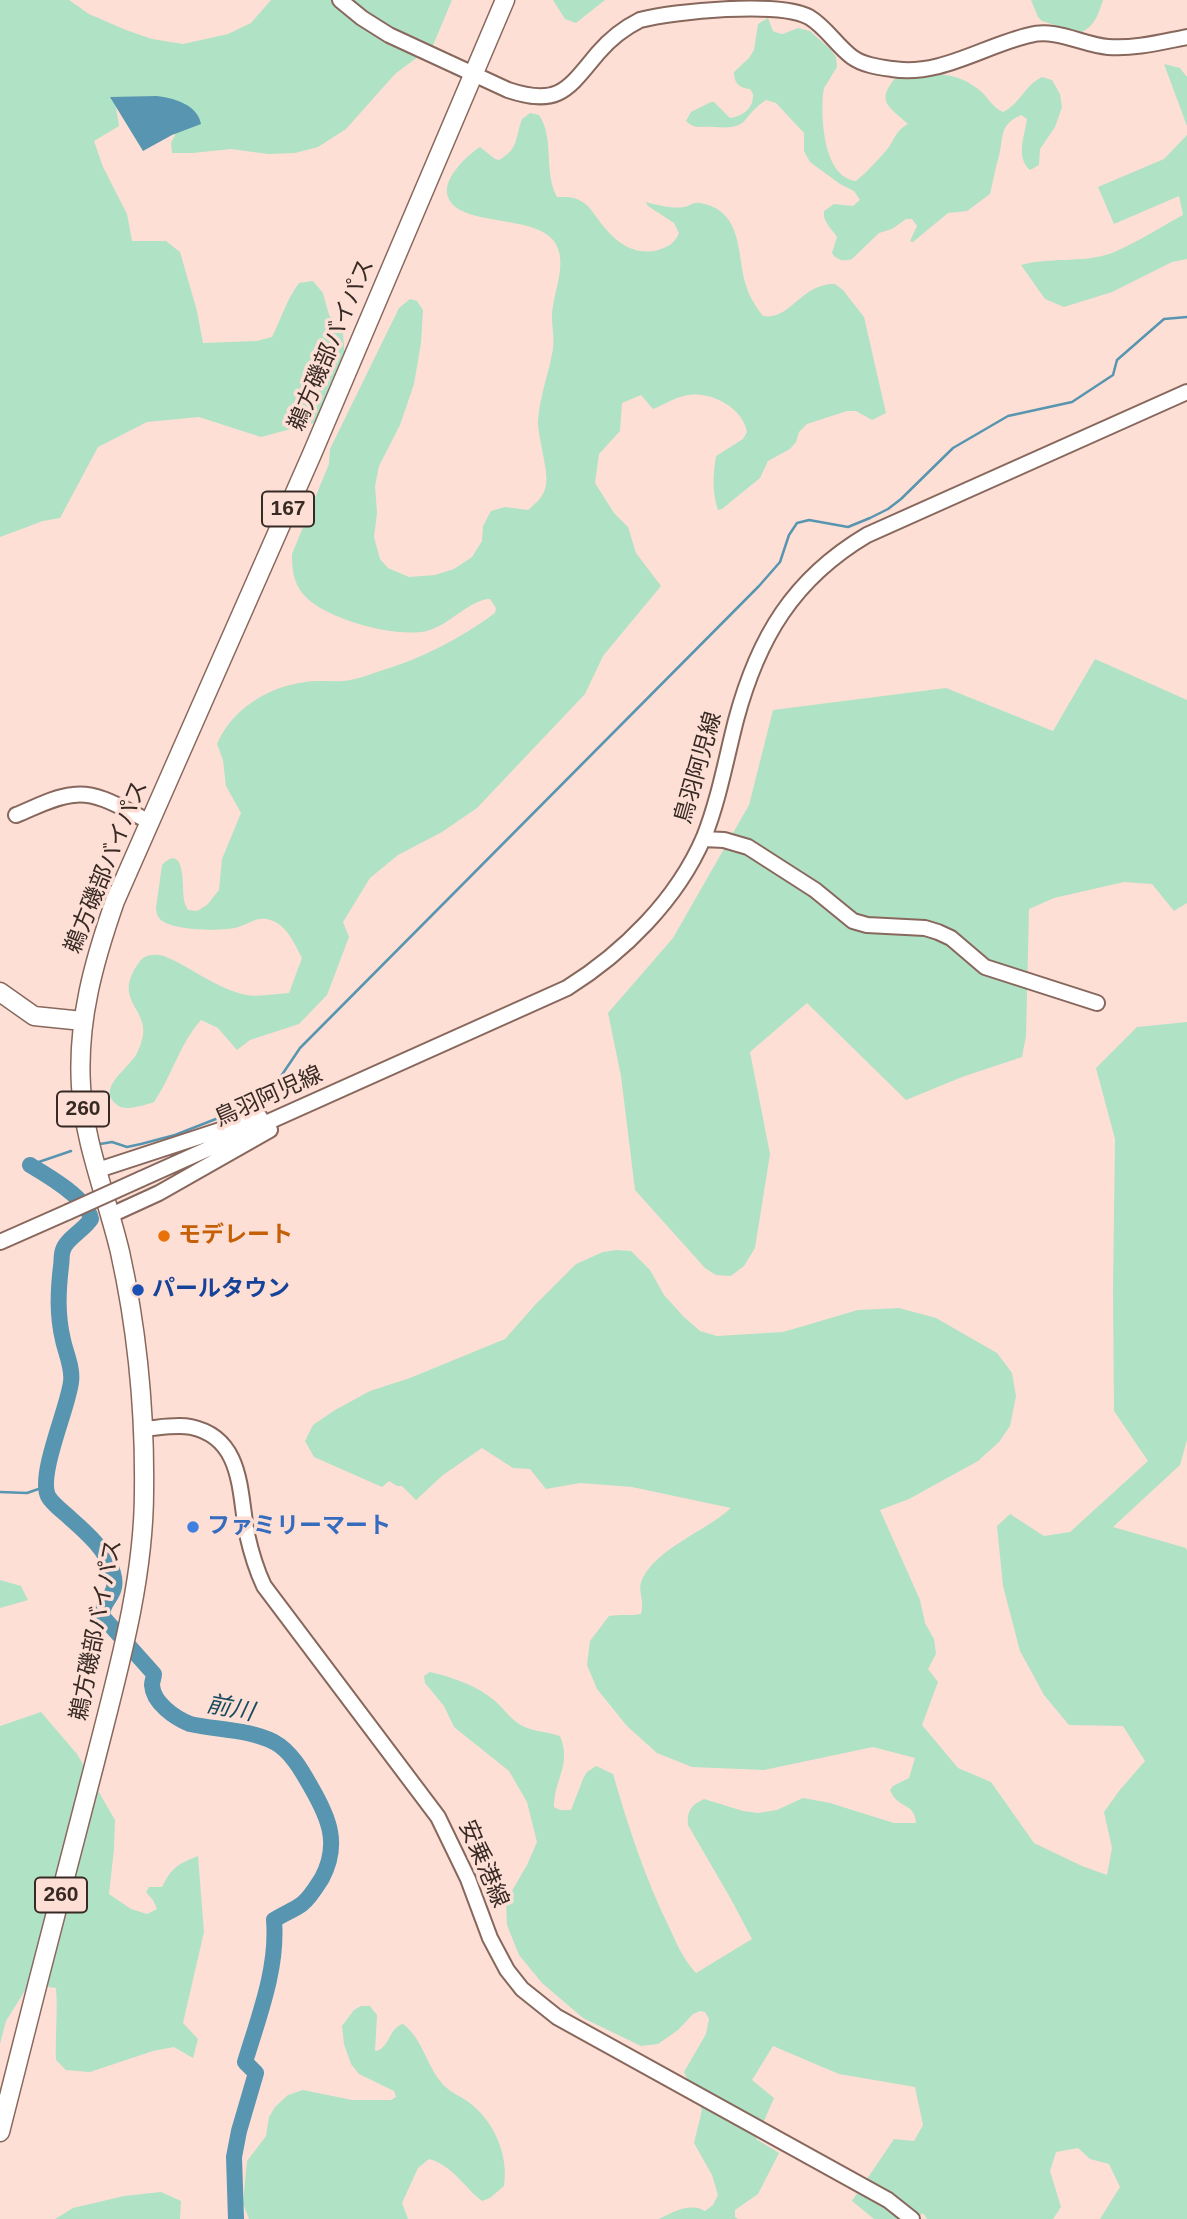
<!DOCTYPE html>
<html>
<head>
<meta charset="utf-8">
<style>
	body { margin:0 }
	canvas { display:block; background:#fddfd5 }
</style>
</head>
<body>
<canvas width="1187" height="2219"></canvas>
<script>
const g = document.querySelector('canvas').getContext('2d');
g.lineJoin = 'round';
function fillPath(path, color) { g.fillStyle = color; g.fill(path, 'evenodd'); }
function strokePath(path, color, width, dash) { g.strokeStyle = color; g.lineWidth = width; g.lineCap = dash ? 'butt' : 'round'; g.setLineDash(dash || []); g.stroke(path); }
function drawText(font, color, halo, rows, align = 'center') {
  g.font = font + ' Arial,"Noto Sans JP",sans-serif'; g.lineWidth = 7; g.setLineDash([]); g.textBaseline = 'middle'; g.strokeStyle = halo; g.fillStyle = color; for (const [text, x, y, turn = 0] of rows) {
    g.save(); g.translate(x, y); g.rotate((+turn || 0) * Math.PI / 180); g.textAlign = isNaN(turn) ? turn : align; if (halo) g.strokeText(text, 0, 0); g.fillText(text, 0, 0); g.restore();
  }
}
fillPath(new Path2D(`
	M0,0h69l20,14 37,16 26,9 31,5 45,-10 23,-11 20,-23h181l-21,50 -16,9 -20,15 -49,55 -28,18 -23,6 -27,1 -37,-5 -38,4h-21l-1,-10 7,-14 -63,-27 4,24 -25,15 9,26 24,47 5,27h34l14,11 17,59 6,32 54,-2 15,-4c9,-18 15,-38 27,-54l14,-2 10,12 6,22 14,18 2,26 -31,64 -53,14 -62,-20 -52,5 -49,25 -38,71 -17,3 -43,16z
	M553,0h52l-29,23 -11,-4z
	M1031,0h72c-5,15 -8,26 -23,33l-38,-12 -4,-4z
	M768,18l5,13 5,2 5,1 15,-6 12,3 20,18 6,8 1,10 -13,21 -1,6c-2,24 0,83 33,87 12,-10 23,-22 33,-34 6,-10 8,-17 19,-23 -20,-18 -33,-23 -11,-48 30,-2 56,-7 81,13 10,7 13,18 25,23 16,-7 22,-27 39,-35l10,3 8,14 2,13 -7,20 -15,22 -1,16 -9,5c-15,-13 -5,-35 -3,-51l-6,-4c-22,10 -17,21 -22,41 -4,13 -6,25 -9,38l-23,17 -19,2 -35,29 -3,-1 7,-15 -5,-7h-6l-14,10 -13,4 -27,26c-8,3 -16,1 -20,-6l5,-16c-5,-8 -15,-16 -13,-26l10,-7 19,2 7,-6 -6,-9 -14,-7 -30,-22 -6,-11v-18l-28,-30 -10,-3c-27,18 -14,30 -53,27 -11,-1 -18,3 -27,-6l5,-9 20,-10h3l16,16c13,-2 24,-10 23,-24l-3,-5c-11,-1 -16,-6 -16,-17l15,-14 5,-8 4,-26z
	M1164,64l16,4 7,9v49z
	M530,113l9,2c16,24 4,56 18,82 11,0 17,-1 27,6 5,3 10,11 14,16 14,20 34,38 60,31 10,-3 17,-7 21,-17l-5,-10 -26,-17 -2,-4c11,3 27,7 38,5 6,-1 9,-5 16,-4 42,7 37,48 45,79 3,12 10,24 18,34 27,5 38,-33 72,-32l8,6 21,27 22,96 -14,7 -16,-9h-9l-40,13 -8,8 -3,10 -6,7 -22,12 -8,17 -38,31 -4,1c-6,-18 -5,-36 -2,-54l27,-17 4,-7c-4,-25 -39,-43 -63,-36 -10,2 -21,9 -31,13l-12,-14 -19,8 -2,28 -21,23 -4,29 19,30 14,14 8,26 25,33 -58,70 -18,38 -108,114 -35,24 -44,23 -28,23 -27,44 6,15 -22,58 -28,29 -49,16 -13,10 -19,-22 -17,-8c-21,23 -29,56 -47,82 -8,3 -28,9 -35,4 -25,-16 8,-36 17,-51 3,-5 6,-14 7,-20 4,-25 -26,-34 -9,-65 3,-4 5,-9 9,-12 6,-4 15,-4 21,-2 27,11 51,32 82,39 13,2 30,-1 43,-2l13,-35c-7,-13 -14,-31 -29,-37 -15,-6 -21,2 -35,6 -15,5 -69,4 -79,-9 -2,-3 -3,-6 -3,-10l6,-43c24,-24 20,24 22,34 0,4 2,7 4,11l9,1 10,-6 12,-15 3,-31 19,-46 -15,-27 -3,-26 -6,-16c15,-35 52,-58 89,-62 12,-2 25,0 37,-1 12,-1 26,-6 37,-10 41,-12 81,-33 115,-58l1,-5 -6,-9h-3c-22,5 -36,24 -57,31 -30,10 -107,-11 -127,-36 -10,-12 -11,-25 -11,-40l37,-90 1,-15 69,-141 11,-9 7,2 6,9 -2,33 -7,41 -14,41 -21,41 -4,20 2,27 -3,24 6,22 8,9 21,9 26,-2 19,-6 18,-12 10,-16 1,-15 8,-15 14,-4 23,3c8,-7 16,-13 18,-25 3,-13 -8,-47 -8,-63 1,-24 11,-49 15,-73 2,-14 -3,-29 0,-43 3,-20 15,-48 0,-66 -21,-26 -94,-13 -105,-43 -7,-17 19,-42 32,-50l15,12 4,1c20,-11 16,-22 23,-41z
	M1187,135v124l-15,3 -60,30 -48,15 -19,-8 -24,-34c28,-8 60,-2 88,-11 22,-8 52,-27 74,-39l-4,-19 -65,28 -16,-37 66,-28z
	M1095,659l92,41v203l-13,8 -22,-27 -28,-2 -70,16 -25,11 -3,127 -4,21 -60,20 -56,23 -99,-97 -57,49 20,102 -15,94 -11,18 -13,10 -15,-1 -11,-7 -70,-78 -14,-114 -13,-63 65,-75 76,-133 24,-95 173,-22 107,43z
	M1187,1022v418l-7,25 -67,62 73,21 1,3v668h-87l20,-32 -11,-23 -19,-5 -12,-11 -22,4 -6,19 11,36 -8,12h-126l-4,-6 -9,6h-40l-22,-18 42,-62 20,2 9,-16 -8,-38 -76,-13 -66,-28 -21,34 22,18 -18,41 23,14 -21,41 -23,16v7l3,2h-79c13,-7 32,-17 46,-8l8,-6 5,-10 -6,-20 -18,-32 8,-33 -18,-38 22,-38 3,-15 -4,-7 -5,-1 -7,3 -15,16 -20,14 -17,2 -58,-28 -41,-35 -23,-28 -12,-30 -1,-24 21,-36 10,-23 -10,-40 -18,-31 -55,-44 -10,-21 -19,-23 -1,-7 6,-4c22,5 48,14 65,29 8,7 14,16 24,23 12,8 27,7 41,12 12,29 -6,43 -6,71l6,3h11l12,-31 4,-7 9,-6 17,8c15,52 32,104 56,153 8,17 14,32 27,46l56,-34 -20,-38 -44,-76c-1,-14 3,-20 16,-26l39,12 15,2 19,-3 26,-12 27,5 64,20h22c-1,-21 -19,-14 -26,-33l3,-4 16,-8 6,-20 -42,-11 -109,23 -72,-3 -35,-14 -30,-27 -30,-37 -10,-24 3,-24 19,-25c11,-2 21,0 32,-2 4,-12 -3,-22 0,-32 12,-32 65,-51 90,-74l-99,-21 -52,-4 -34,6 -16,-20 -17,-1 -31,-20 -39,27 -27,25 -14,-14h-5l-8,-5 -7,6 -68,-30 -9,-16 8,-16 22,-15 35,-19 40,-13 95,-39 30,-34 41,-41 27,-12 14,-2 14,1 19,19 14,25 19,21 17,15 17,5 66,-4 75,-22 41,-2 37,10 61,35 15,20 4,23 -6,30 -11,16 -21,19 -69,38 -29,11 40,90 5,23 9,16 2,15 -8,15 10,13 -16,43 36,43 33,14 43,61 48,23 25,9 5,-27 -8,-36 15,-21 26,-30 -22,-35 -54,-1 -25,-30 -24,-44 -17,-65 -6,-60 13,-12 34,22 26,-4 78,-71 -34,-50 -1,-120 2,-152 -19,-71 41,-41z
	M0,1580l21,6 7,14 -28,8z
	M41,1712l36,42 38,66 -1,29 -5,45 22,15 16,5 10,-5 -4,-9 -7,-8 3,-5h13c10,-20 16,-23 36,-31l6,76 -21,91 15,16 -5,19 -19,-11 -21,4 -63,21 -24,-2 -10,-10c-1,-24 2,-47 0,-72l-27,-4 -23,37 -6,23v-318z
	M361,2006h9l7,9 -2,36c15,-2 14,-24 28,-27 19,14 23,40 38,58 7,9 17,13 26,19 26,18 42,53 37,85l-14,12 -8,3c-18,-14 -30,-36 -53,-42l-11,9 -16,35 6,16h-159l-6,-16 4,-42 19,-25 3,-19 6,-10 13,-12 15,-5 49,10h39l5,-3 -2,-6 -35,-17 -8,-10 -7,-20 -2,-18 12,-16z
	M161,2192l20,9 -1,18h-125l18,-11 51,-12z`), '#b0e2c5');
fillPath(new Path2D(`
	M157,96c17,2 41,9 44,28l-29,11 -29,16 -33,-54z`), '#5795b0');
strokePath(new Path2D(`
	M100,1144l12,-2 15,5 14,-3 34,-9 74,-29 20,-12 31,-46 459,-462 21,-24 9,-27 8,-12 12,-3 39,7 22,-9 18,-9 13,-10 52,-51 55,-32 64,-14 41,-27 4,-15 47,-41 23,-2
	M30,1165l41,-14
	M0,1492l27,1 20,-7`), '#5795b0', 2.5);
strokePath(new Path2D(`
	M30,1165c17,10 57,33 61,54 -7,11 -25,20 -28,31 -2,5 -1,11 -2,16 -3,26 -4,49 2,74 3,14 10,28 8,42 -3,26 -33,92 -23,114 5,9 16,16 23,23 16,14 37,33 42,54 7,24 -13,26 -10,44l51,57c0,4 -2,7 -2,11 1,18 23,33 38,39 27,6 58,5 84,18 17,9 28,29 37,45 18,31 29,57 11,91 -5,8 -12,20 -20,26 -8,6 -19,10 -28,16 4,48 -15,96 -29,142l11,11 -17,58 -5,26 2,62`), '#5795b0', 16);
const secondary = new Path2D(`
	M340,0l22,18 27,17 119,55c51,17 60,-1 90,-37 12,-14 26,-25 42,-33 34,-9 139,-19 169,-3 17,10 27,28 43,40 11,8 26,10 40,12 48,8 93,-24 138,-34 26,-7 53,10 78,12 27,2 53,-5 79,-10
	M16,815c18,-7 37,-18 57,-20 26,-4 54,16 77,27
	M703,839l21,1 24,7 67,43 38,31 14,4 58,3 13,4 13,6 34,29 112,36
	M98,1170l162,-53
	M141,1179l426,-191c56,-35 110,-88 137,-151 15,-38 22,-78 32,-117 22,-82 57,-141 131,-185l320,-143
	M111,1215l48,-22 111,-63
	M0,1242l68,-30
	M142,1429c16,-1 34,-5 49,-2 53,11 48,67 56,107 4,18 9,35 17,52l174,231 30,62 22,59 17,32 15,19 35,28 331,183 24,19`);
const highway = new Path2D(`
	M0,992l34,24 49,5
	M0,2132c31,-125 64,-249 96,-374 22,-87 48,-177 48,-267 1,-80 -7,-162 -24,-239 -13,-55 -36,-109 -39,-166 -4,-65 13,-125 34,-185l197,-447 193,-454`);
strokePath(secondary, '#88685d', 18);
strokePath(highway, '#88685d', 21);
strokePath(secondary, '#fff', 14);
strokePath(highway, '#fff', 18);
const secondaryBridge = new Path2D(`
	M68,1212l73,-33`);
strokePath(secondaryBridge, '#88685d', 18, []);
strokePath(secondaryBridge, '#fff', 14);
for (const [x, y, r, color] of [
	[164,1236,7,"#e8710a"],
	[138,1290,7,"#1a4fb4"],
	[193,1527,7,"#3f7fe0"]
]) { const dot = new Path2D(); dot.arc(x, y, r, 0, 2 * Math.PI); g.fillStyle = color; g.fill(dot); strokePath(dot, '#fddfd5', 2.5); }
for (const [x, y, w] of [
	[288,509,52],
	[83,1109,52],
	[61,1895,52]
]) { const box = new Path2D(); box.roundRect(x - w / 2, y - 17.5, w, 35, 5); g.fillStyle = '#fddfd5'; g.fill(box); strokePath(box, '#372924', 2); }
drawText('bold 21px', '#372924', null, [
	["167",288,509],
	["260",83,1109],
	["260",61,1895]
]);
drawText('23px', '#372924', '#fddfd5', [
	["鵜方磯部バイパス",332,345,-67],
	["鳥羽阿児線",699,768,-74],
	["鵜方磯部バイパス",107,867,-68],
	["鳥羽阿児線",269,1097,-24],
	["鵜方磯部バイパス",97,1630,-79],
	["安乗港線",483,1864,67]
]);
drawText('bold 23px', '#c56008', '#fddfd5', [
	["モデレート",178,1236]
], 'left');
drawText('bold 23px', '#164399', '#fddfd5', [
	["パールタウン",152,1290]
], 'left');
drawText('bold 23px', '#366cbe', '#fddfd5', [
	["ファミリーマート",207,1527]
], 'left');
drawText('italic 24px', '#174a5f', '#fddfd5', [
	["前川",230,1709,11]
]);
</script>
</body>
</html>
